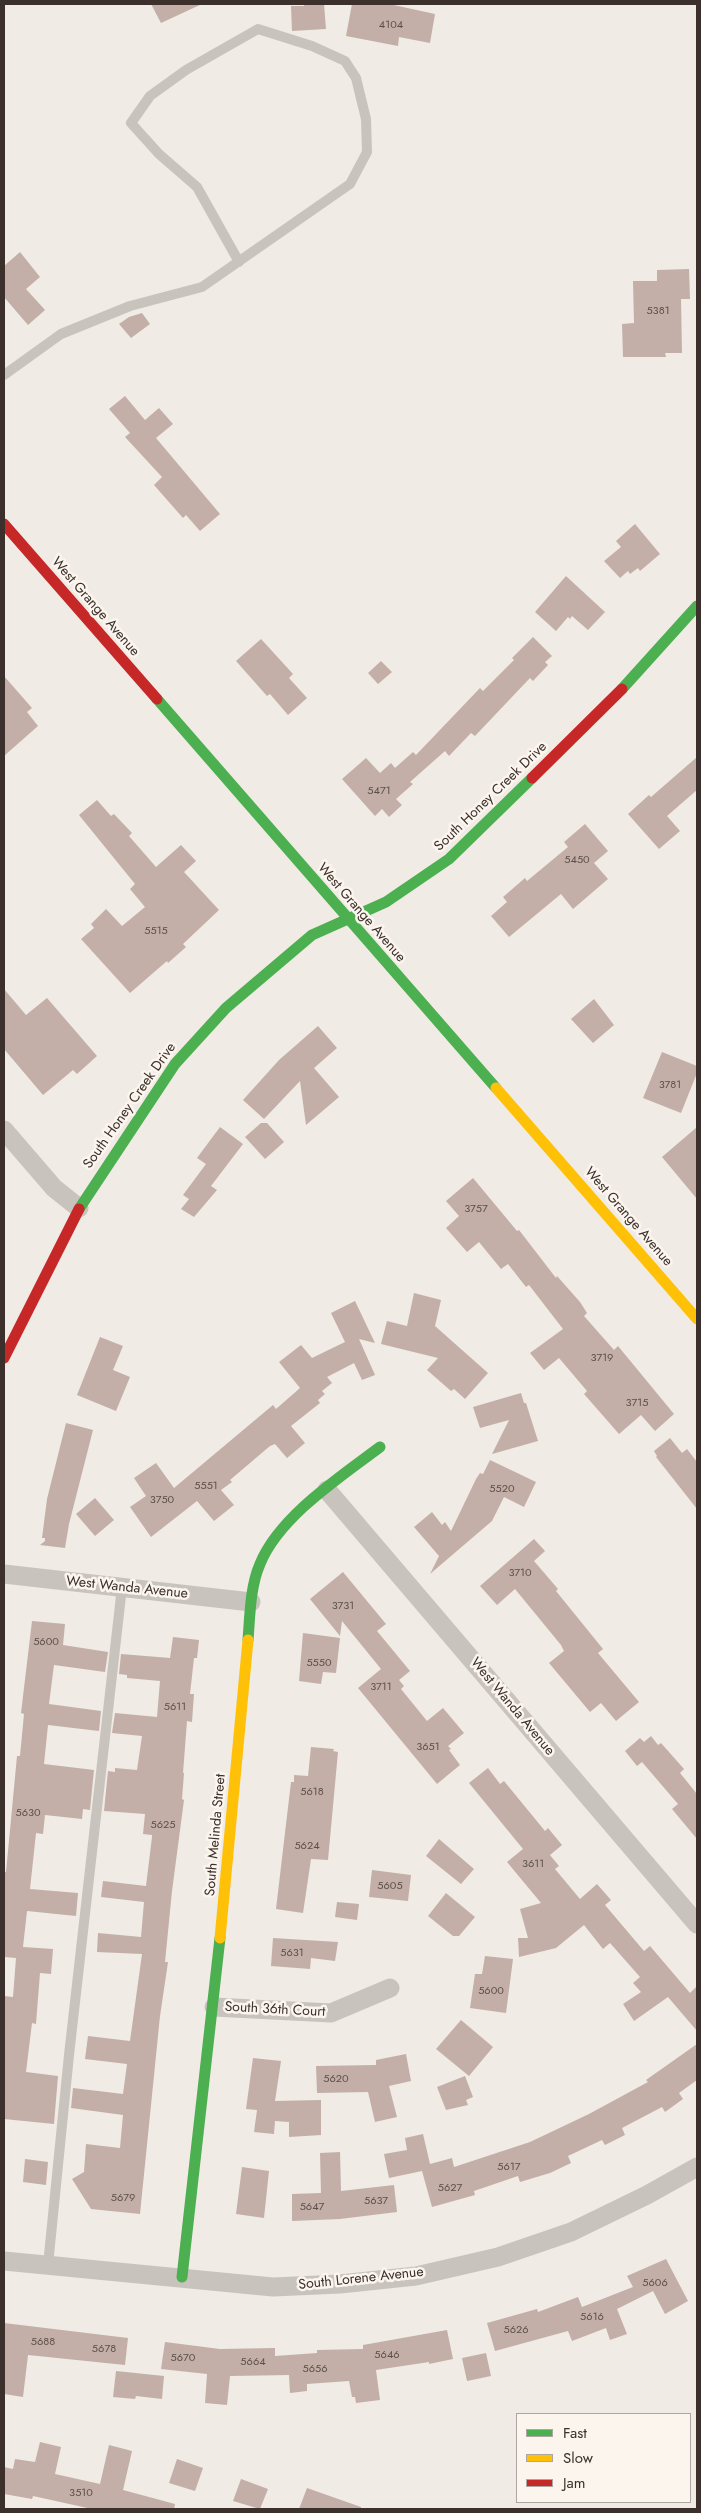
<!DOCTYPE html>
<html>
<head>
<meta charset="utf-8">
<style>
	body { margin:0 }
	#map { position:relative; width:701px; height:2513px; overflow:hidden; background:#f0ebe5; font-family:Jost,sans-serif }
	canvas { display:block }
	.frame { position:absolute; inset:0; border:5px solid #3b302b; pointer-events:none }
	.legend { position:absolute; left:516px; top:2413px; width:175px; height:90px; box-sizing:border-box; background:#fbf5ee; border:1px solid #aea6a0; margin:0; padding:6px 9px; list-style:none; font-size:15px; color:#3b302b }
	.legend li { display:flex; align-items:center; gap:10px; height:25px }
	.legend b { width:25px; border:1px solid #aea6a0 }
</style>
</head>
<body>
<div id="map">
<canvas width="701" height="2513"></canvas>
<div class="frame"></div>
<ul class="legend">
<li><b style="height:6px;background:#4caf50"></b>Fast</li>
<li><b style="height:6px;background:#ffc107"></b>Slow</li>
<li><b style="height:6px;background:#c62828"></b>Jam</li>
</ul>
</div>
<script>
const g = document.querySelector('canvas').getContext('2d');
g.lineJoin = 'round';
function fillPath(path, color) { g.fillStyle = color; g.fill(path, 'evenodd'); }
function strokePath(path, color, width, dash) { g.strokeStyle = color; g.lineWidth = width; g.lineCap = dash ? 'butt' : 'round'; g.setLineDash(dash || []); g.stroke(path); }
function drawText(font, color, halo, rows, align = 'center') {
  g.font = font + ' Jost,sans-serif'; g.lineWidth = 5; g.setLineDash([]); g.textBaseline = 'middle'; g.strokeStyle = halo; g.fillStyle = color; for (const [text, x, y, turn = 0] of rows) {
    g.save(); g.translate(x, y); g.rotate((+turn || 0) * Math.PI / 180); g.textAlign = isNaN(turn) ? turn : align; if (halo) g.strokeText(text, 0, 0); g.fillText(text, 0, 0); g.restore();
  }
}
fillPath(new Path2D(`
	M151,4h51l-41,19z
	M304,4h20l2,25 -34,2 -1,-25h13z
	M352,4h37l46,10 -5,29 -31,-6 -1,9 -52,-10z
	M20,252l20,25 -14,12 19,21 -17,15 -24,-28v-31z
	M689,269l1,30h-9l1,54h-17l1,4h-43l-1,-33 12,-1 -1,-42h24v-11z
	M142,313l8,11 -19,14 -12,-14 10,-7z
	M125,396l20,24 14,-12 14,16 -17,14 64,76 -20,17 -14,-16 -3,3 -29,-33 8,-8 -37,-40 5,-4 -21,-24z
	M635,524l25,30 -20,17 -2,-3 -8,6 -2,-3 -8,7 -16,-17 17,-14 -5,-6z
	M566,576l39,36 -17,18 -16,-14 -2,3 -2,-2 -12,14 -21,-19z
	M533,637l19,19 -7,6 3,3 -15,16 -3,-3 -55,58 -4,-3 -22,23 -4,-5 -35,31 3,2 -17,15 6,6 -13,12 -7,-8 -7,7 -33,-37 24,-21 14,15 11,-10 4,5 18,-16 3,3 64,-67 3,3 31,-31 -2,-2z
	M261,639l32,35 -4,4 18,20 -19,17 -18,-21 -3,2 -31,-35z
	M381,661l11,11 -14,12 -10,-11z
	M4,676l28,32 -5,4 11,14 -34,30z
	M697,757v33l-30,26 13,15 -21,18 -31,-35 21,-19 2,2z
	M97,800l14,16 3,-2 18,19 -3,3 27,31 25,-22 15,16 -12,11 35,38 -36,34 3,3 -18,16 -1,-2 -37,32 -49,-54 13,-11 -3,-4 15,-15 16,17 23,-19 -15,-18 5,-5 -56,-69z
	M585,824l23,27 -14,12 14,16 -35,30 -12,-15 -52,43 -18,-21 16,-14 -4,-5 22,-19 2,3 41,-34 -4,-5z
	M4,989l22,26 21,-17 50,58 -20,18 -4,-4 -30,25 -39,-46z
	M594,999l20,26 -21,18 -22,-24z
	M318,1026l19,22 -23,20 25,29 -33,28 -6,-44 -36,38 -21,-19 36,-40z
	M662,1052l35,14v7l-16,40 -38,-15z
	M261,1123h6l17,19 -19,17 -20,-22z
	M220,1127l23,17 -32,42 6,4 -23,27 -13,-8 8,-10 -6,-4 23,-31 -9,-6z
	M697,1127v72l-35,-42z
	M473,1178l44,53 2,-1 37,48 1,-2 23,26 7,11 -3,3 30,34 4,-4 56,68 -19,17 -14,-16 -22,19 -35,-40 3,-3 -28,-33 -15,12 -14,-17 33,-24 -34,-44 -3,2 -18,-23 -7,5 -22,-27 -12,10 -21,-24 13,-12 -13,-15z
	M414,1293l27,7 -6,26 53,47 -23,26 -11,-10 -3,2 -24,-21 11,-12 -57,-14 6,-23 20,5z
	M355,1301l20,42 -16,-4 16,36 -13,5 -8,-17 -27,14 5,6 -10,8 3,3 -7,6 2,3 -29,23 14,17 -18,15 -12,-14 -5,2 -40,34 2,2 -11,8 13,15 -20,16 -17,-20 -46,36 -21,-30 16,-11 -12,-18 22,-15 18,25 99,-83 3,4 24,-21 -21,-26 22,-17 11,13 33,-16 -14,-29z
	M100,1337l23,9 -10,24 17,7 -14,34 -39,-16z
	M521,1393l3,10h2l12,38 -46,13 17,-34 -29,8 -7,-21z
	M66,1423l27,7 -24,94 -4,24 -25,-3 5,-4v-3h-3l5,-39z
	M670,1438l12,15 5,-4 10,13v47l-41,-52 1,-1 -3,-5z
	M490,1460l46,22 -12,25 -20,-10 -12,24 -62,53 9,-18 -25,-29 18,-15 10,13 3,-3 6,9 25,-52 4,-6 3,1z
	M95,1498l19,22 -19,16 -19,-22z
	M534,1539l11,12 -11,10 24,28 -2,2 47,58 -5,4 41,49 -23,19 -15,-18 -11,9 -41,-49 15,-12 -3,-6 -46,-56 -18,16 -17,-19z
	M343,1572l43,52 -9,7 33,40 -11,9 5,6 -3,3 26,32 16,-13 21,25 -16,13 3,3 -2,1 11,15 -23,19 -79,-96 23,-19 -39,-48 -2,15 -30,-37z
	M32,1621l33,3 -2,21 45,7 -3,20 -51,-7 -5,39 52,7 -2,20 -51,-6 -4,39 50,6 -4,40 -7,-1 -1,10 -37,-4 -2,19 -7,-1 -6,56 48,4 -2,23 -49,-5 -4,36 30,2 -2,25 -11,-1 -4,51 -4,-1 -6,49 32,4 -4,48 -50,-5v-123l9,1 3,-39 -12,-1v-85h2l11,-116h3l4,-42 -3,-1z
	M303,1633l37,5 -4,35 -13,-1 -2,12 -22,-3z
	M173,1637l26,3 -2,18h-3l-4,36h4l-2,28 -5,-1 -4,52h1l-2,26 2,1 -12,91 -7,71h3l-8,54 -20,198 -49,-5 -19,-30 12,-7 2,-28 34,4 3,-33 -52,-7 2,-20 50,6 4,-30 -42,-5 3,-23 42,5 12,-87 -45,-2 1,-19 43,4 3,-35 -43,-5 2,-16 43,5 6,-49v-2l-9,-1 2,-20 -41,-3 4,-40 7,1v-4l22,2 5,-34 -30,-3 3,-20 42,4 3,-36 -33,-3v-3l-8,-1 2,-20 49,4z
	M651,1736l7,9 3,-2 23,26 -4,4 17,21v45l-25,-30 6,-5 -36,-42 -5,4 -12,-15 15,-13 4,4z
	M311,1747l23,2 -1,2 5,1 -10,108 -17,-1 -8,54 -27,-4 15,-127h3v-7l14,1z
	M488,1768l12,16 4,-3 41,50 3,-3 14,17 -12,10 9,11 -4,3 25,30 17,-15 14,16 -6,5 39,46 6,-5 40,47 7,-7v45l-29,-34 -34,24 -11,-17 18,-12 -8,-9 7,-6 -30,-34 -7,6 -19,-24 -28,23 -37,9 -1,-19h10l-8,-29 21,-6 -34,-41 16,-13 -54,-66z
	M439,1839l35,30 -13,15 -35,-28z
	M372,1870l39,5 -3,26 -39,-4z
	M446,1893l29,24 -16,19h-6l-25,-20z
	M337,1902l22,2 -2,16 -22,-3z
	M273,1938l65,4 -3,19 -24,-3 -1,11 -39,-3z
	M485,1956l28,3 -7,54 -36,-5 5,-34h7z
	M461,2020l32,27 -24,29 -33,-27z
	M697,2044v36l-18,13 4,6 -18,13 -3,-5 -40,21 3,7 -20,10 -3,-5 -34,16 3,7 -21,10 -30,9 -2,-6 -44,15 1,4 -43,12 -10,-36 -33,7 -5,-24 23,-4 -2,-12 18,-4 7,30 22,-6 2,9 76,-25 59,-28 59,-32 -2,-2z
	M406,2054l5,27 -22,5 8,31 -22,5 -7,-30 -51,1 -1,-27 60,-1v-5z
	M253,2058l28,3 -6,40 46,-1v35l-32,2v-15l-14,-1 -1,13 -20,-2 3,-22 -11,-1z
	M465,2076l8,21 -7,3 2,5 -22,5 -9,-23z
	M340,2152l1,39 53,-6 3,27 -57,7 -48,2v-27l29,-1 -1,-40z
	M25,2159l23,3 -2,23 -23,-3z
	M242,2167l27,4 -5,47 -28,-4z
	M666,2259l22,42 -23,13 -12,-23 -36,18 10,25 -17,6 -4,-12 -34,13 -4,-10 -73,20 -8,-28 50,-14 1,3 40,-15 4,10 51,-20 -6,-11z
	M4,2323l124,15 -3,27 -97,-10 -5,42 -19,-3z
	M447,2330l6,29 -24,5v-2l-53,8 4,30 -24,3 -1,-6h-3l-3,-16 -42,3v7l-17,2 -1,-18 -59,1 -3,29 -22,-2 2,-29 -46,-5 4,-27 55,7 55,-1v8l42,-3v-3l46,-1v-4z
	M486,2353l5,23 -24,5 -5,-23z
	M116,2371l48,5 -2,23 -26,-3 -1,3 -22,-2z
	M40,2442l21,5 -6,27 45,10 9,-39 23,6 -9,39 52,14 -1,5h-82l-59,-13 -1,3 -28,-5v-27l9,2 2,-10 20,3z
	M177,2459l26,9 -8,23 -26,-8z
	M241,2479l27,10 -8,20 -27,-8z
	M307,2488l54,19v2h-62z`), '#c3afa7');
strokePath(new Path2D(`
	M4,375l57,-41 69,-28 72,-19 148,-103 17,-32 -1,-33 -10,-41 -11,-17 -33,-15 -54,-17 -72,41 -36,26 -19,27 28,31 38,33 42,75
	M48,2265l21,-210 53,-468`), '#c9c3be', 10);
strokePath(new Path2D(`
	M4,1130l50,58 25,20
	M327,1490l370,434
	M4,1574l247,28
	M214,2007l117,6 59,-25
	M4,2261l269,26 67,-3 76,-8 82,-19 73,-25 76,-37 50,-28`), '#c9c3be', 19);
strokePath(new Path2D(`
	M622,689l75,-83
	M157,699l339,389
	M79,1209l96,-145 51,-56 86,-73 74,-33 63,-43 83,-81
	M248,1640c2,-25 2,-53 12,-76 19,-47 80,-87 120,-117
	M182,2277l38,-339`), '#4caf50', 11);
strokePath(new Path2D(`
	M496,1088l201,231
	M220,1938l28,-298`), '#ffc107', 11);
strokePath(new Path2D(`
	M4,524l153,175
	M532,778l90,-89
	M4,1358l75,-149`), '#c62828', 11);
drawText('11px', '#5d504a', null, [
	["4104",391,25],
	["5381",658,311],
	["5471",379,791],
	["5450",577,860],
	["5515",156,931],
	["3781",670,1085],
	["3757",476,1209],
	["3719",602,1358],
	["3715",637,1403],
	["5551",206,1486],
	["5520",502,1489],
	["3750",162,1500],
	["3710",520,1573],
	["3731",343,1606],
	["5600",46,1642],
	["5550",319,1663],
	["3711",381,1687],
	["5611",175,1707],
	["3651",428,1747],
	["5618",312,1792],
	["5630",28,1813],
	["5625",163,1825],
	["5624",307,1846],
	["3611",533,1864],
	["5605",390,1886],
	["5631",292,1953],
	["5600",491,1991],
	["5620",336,2079],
	["5617",509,2167],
	["5627",450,2188],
	["5679",123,2198],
	["5637",376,2201],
	["5647",312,2207],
	["5606",655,2283],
	["5616",592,2317],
	["5626",516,2330],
	["5688",43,2342],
	["5678",104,2349],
	["5646",387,2355],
	["5670",183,2358],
	["5664",253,2362],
	["5656",315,2369],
	["3510",81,2493]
]);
drawText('14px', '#3b302b', '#fbf5ee', [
	["West Grange Avenue",95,607,49],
	["South Honey Creek Drive",491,797,-44],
	["West Grange Avenue",361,913,49],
	["South Honey Creek Drive",130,1106,-55],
	["West Grange Avenue",628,1217,49],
	["West Wanda Avenue",127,1588,6],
	["West Wanda Avenue",512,1707,50],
	["South Melinda Street",216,1835,-85],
	["South 36th Court",275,2010,3],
	["South Lorene Avenue",361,2279,-6]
]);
</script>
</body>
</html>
